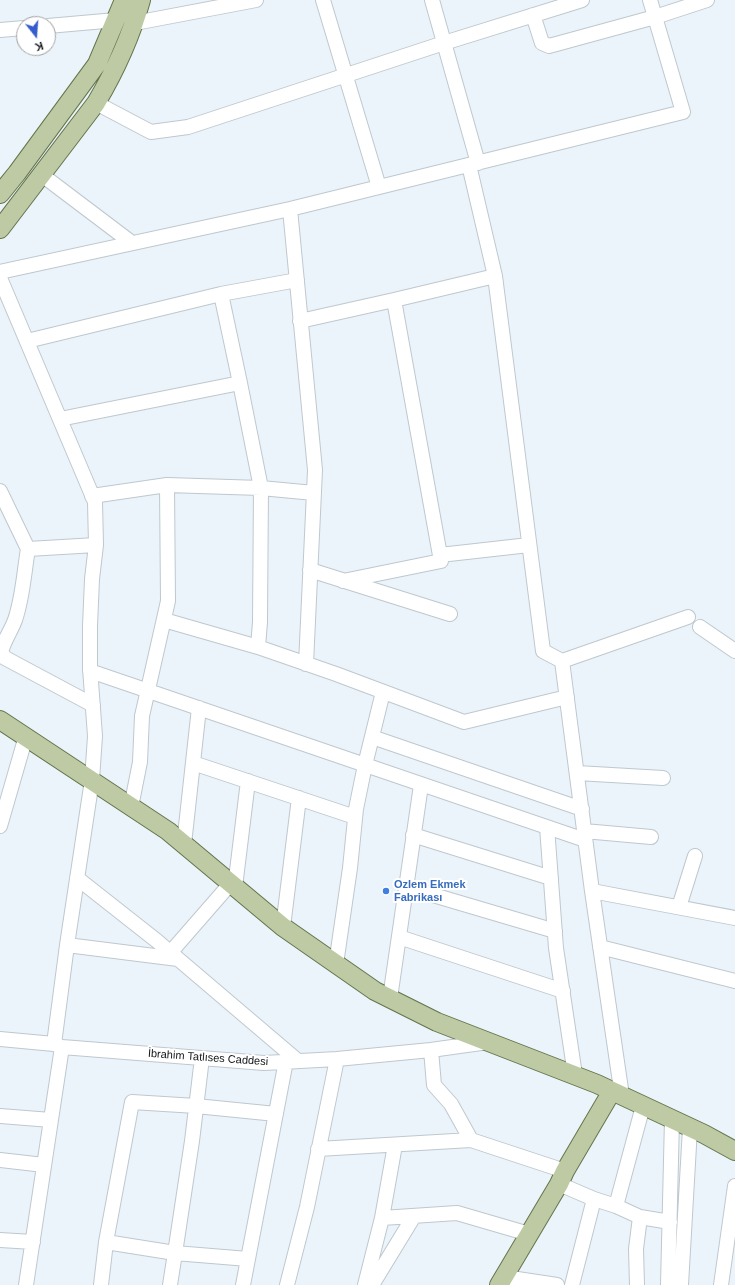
<!DOCTYPE html>
<html>
<head>
<meta charset="utf-8">
<style>
	body { margin:0 }
	#map { position:relative; width:735px; height:1285px; overflow:hidden; background:#ebf4fa; font-family:Helvetica,sans-serif }
	canvas { display:block }
	.north { position:absolute; left:16px; top:16px; width:40px; height:40px; box-sizing:border-box; background:#fff; border:1px solid #a1a2a3; border-radius:50%; rotate:163deg; font-size:11px; font-weight:700; line-height:16px; text-align:center; color:#131619 }
	.north::after { content:''; display:block; margin:auto; width:14px; height:18px; background:#355dce; clip-path:polygon(50% 0,100% 100%,50% 72%,0 100%) }
</style>
</head>
<body>
<div id="map">
<canvas width="735" height="1285"></canvas>
<div class="north">K</div>
</div>
<script>
const g = document.querySelector('canvas').getContext('2d');
g.lineJoin = 'round';
function strokePath(path, color, width, dash) { g.strokeStyle = color; g.lineWidth = width; g.lineCap = dash ? 'butt' : 'round'; g.setLineDash(dash || []); g.stroke(path); }
function drawText(font, color, halo, rows, align = 'center') {
  g.font = font + ' Helvetica,sans-serif'; g.lineWidth = 4; g.setLineDash([]); g.textBaseline = 'middle'; g.strokeStyle = halo; g.fillStyle = color; for (const [text, x, y, turn = 0] of rows) {
    g.save(); g.translate(x, y); g.rotate((+turn || 0) * Math.PI / 180); g.textAlign = isNaN(turn) ? turn : align; if (halo) g.strokeText(text, 0, 0); g.fillText(text, 0, 0); g.restore();
  }
}
const minor = new Path2D(`
	M323,0l56,187
	M432,0l46,163
	M533,15l9,28 7,3 106,-29 52,-17
	M135,23l121,-23
	M48,26l68,-6
	M0,30l24,-2
	M96,103l55,29 37,-5 256,-84 138,-43
	M42,175l90,68
	M290,209l25,261 -9,194
	M0,272l290,-63 393,-97 -33,-112
	M495,276l48,375 19,10
	M0,278l95,224 1,43 -4,34 -2,47v42l5,68 -3,44 -25,165 -13,99
	M221,294l19,89
	M300,321l94,-21
	M27,341l194,-47 76,-14
	M60,419l180,-36 21,105 -1,134 -2,25
	M0,491l28,58 68,-4
	M92,496l75,-11 94,3 53,5
	M28,549c-4,23 -5,48 -13,71 -4,11 -11,20 -14,32l4,6 88,47
	M440,555l89,-10
	M310,570l140,44
	M343,581l98,-20 -47,-261 101,-24 -26,-111
	M164,620l94,27 78,27 128,48 103,-25
	M700,627l35,24
	M90,671c166,56 330,114 495,169
	M372,737l210,72
	M193,763l162,54
	M577,773l86,5
	M131,807l9,-45 2,-46 26,-115 -1,-116
	M0,826l26,-90
	M547,827l9,121 19,127
	M584,831l67,6
	M413,835l138,43
	M184,844l15,-136
	M77,878l80,63 141,120
	M235,887l13,-106
	M406,887l149,44
	M592,891l143,27
	M679,907l16,-51
	M283,927l16,-129
	M399,937l164,54
	M67,945l111,14
	M600,947l135,34
	M170,953l61,-70
	M336,964l14,-96 6,-59 9,-44 18,-73
	M390,998l31,-213
	M0,1039l54,5 8,3 202,16 73,-4 94,-9 57,-8
	M431,1050l3,35 17,19 20,36
	M202,1058l-10,83 -17,112 73,6
	M622,1096l-30,-205 -30,-230 126,-44
	M0,1116l51,4
	M318,1149l153,-9 94,31
	M0,1160l44,5
	M559,1184l35,15
	M616,1206l24,11
	M382,1218l75,-5 72,21
	M0,1240l33,2
	M106,1242l69,11 -5,32
	M504,1277l53,8
	M26,1285l36,-238
	M101,1285l5,-43 26,-140 64,4 80,8
	M243,1285l43,-224
	M287,1285l20,-78 30,-148
	M365,1285l17,-67 13,-73
	M372,1285l42,-69
	M572,1285l22,-86 22,7 27,-100
	M637,1285l-1,-36 4,-32 30,5
	M668,1285l4,-166
	M681,1285l9,-157
	M721,1285l14,-99`);
const major = new Path2D(`
	M0,194l17,-21 80,-109 27,-64
	M0,229l96,-126c19,-32 35,-67 45,-103
	M0,720l168,111 115,96 92,64 62,31 160,62 107,50 31,17
	M499,1285l60,-101 6,-13 47,-80`);
strokePath(minor, '#bfc8ce', 16);
strokePath(major, '#65744c', 20);
strokePath(minor, '#fff', 14);
strokePath(major, '#bdcaa4', 18);
for (const [x, y, r, color] of [
	[386,891,4,"#3f7fe0"]
]) { const dot = new Path2D(); dot.arc(x, y, r, 0, 2 * Math.PI); g.fillStyle = color; g.fill(dot); strokePath(dot, '#fff', 1.5); }
drawText('bold 11px', '#366cbe', '#fff', [
	["Ozlem Ekmek",394,885],
	["Fabrikası",394,898]
], 'left');
drawText('11px', '#131619', '#fff', [
	["İbrahim Tatlıses Caddesi",208,1058,4]
]);
</script>
</body>
</html>
